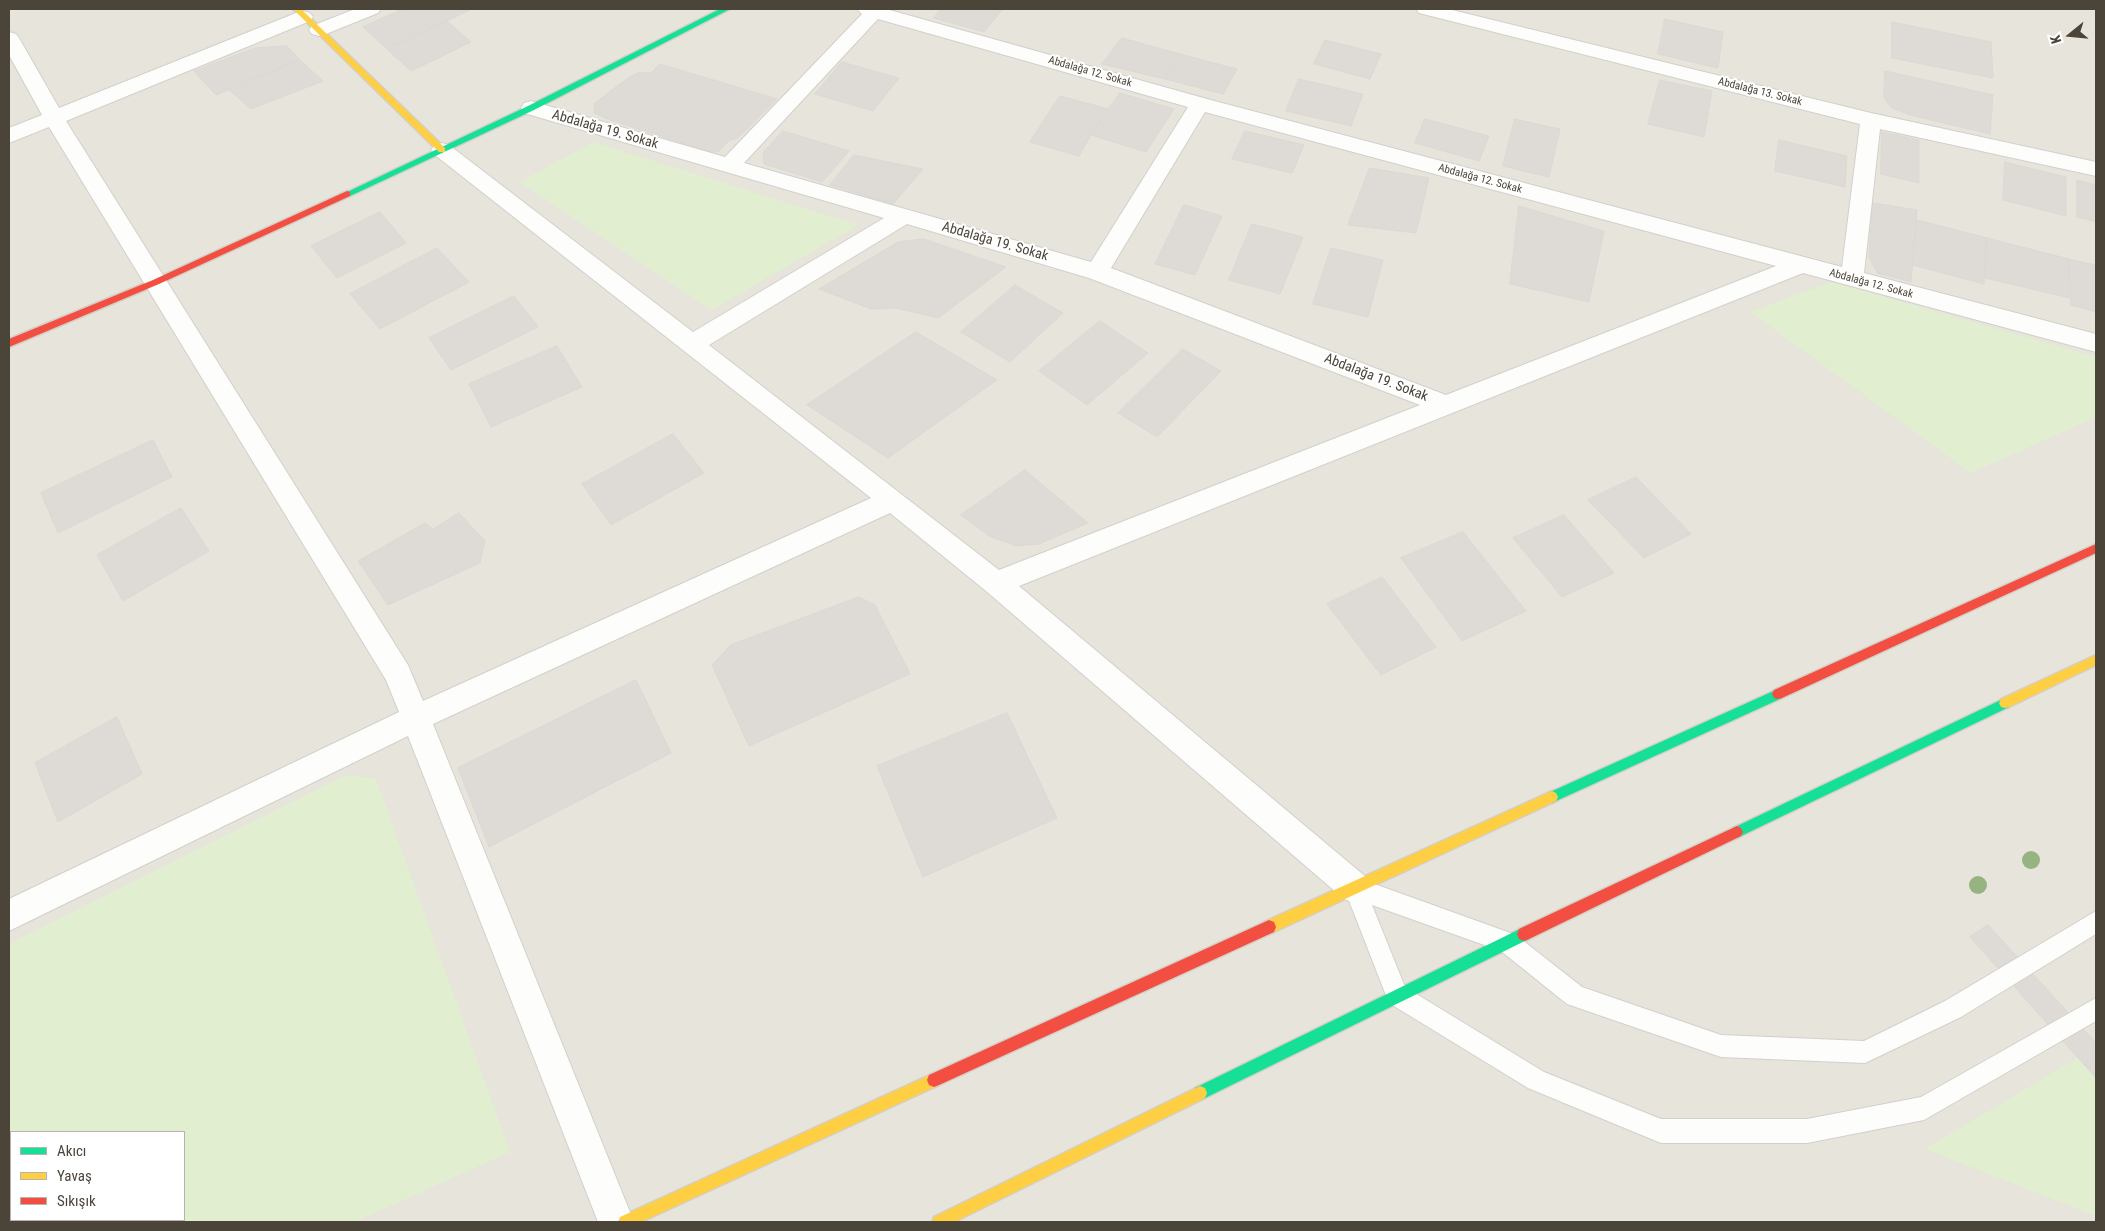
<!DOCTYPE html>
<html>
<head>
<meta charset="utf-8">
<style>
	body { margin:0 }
	#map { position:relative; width:2105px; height:1231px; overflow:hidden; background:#f4f2ee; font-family:"Roboto Condensed",sans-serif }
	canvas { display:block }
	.frame { position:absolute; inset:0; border:10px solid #4b4439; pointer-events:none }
	.legend { position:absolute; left:10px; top:1131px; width:175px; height:90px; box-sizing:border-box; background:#fff; border:1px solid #b7b4b0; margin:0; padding:6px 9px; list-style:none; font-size:15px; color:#4b4439 }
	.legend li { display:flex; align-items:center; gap:10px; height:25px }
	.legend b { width:25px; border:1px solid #b7b4b0 }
	.north { position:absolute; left:2045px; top:10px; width:50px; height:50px; -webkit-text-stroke:4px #fff; paint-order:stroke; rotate:253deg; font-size:14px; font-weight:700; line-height:20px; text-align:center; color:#4b4439 }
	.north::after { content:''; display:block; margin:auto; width:18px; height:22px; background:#4b4439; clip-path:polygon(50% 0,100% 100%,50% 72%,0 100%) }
</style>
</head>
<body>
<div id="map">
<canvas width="2105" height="1231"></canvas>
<div class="frame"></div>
<ul class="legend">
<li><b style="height:6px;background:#16e098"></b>Akıcı</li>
<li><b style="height:6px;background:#ffcf43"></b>Yavaş</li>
<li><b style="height:6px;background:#f24e42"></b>Sıkışık</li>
</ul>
<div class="north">K</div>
</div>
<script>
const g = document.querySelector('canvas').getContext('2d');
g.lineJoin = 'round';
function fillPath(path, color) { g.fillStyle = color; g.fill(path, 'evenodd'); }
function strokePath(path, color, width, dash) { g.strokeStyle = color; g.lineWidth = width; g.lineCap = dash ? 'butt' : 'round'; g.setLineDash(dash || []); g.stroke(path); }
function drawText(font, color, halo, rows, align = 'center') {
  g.font = font + ' "Roboto Condensed",sans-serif'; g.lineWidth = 4; g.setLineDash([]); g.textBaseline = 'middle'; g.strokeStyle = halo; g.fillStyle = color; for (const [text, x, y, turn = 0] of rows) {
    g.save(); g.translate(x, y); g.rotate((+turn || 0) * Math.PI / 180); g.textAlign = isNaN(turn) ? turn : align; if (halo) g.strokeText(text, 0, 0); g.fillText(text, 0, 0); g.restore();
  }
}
fillPath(new Path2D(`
	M9,9h2087v1213h-2087zM11,1132h173v88h-173z`), '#e7e4dc');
fillPath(new Path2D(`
	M593,142l265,83 -146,85 -192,-128z
	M1832,282l264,75v60l-125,56 -221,-161z
	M346,775l30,4 134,373 -155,70h-338v-2h167v-88h-173v66l-2,-10v-244z
	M2096,1047v169l-171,-67z`), '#e1eecf');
const building = new Path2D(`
	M403,9h69l-85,40 -24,-22z
	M941,9h62l-19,23 -50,-14z
	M1665,19l58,13 -5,36 -60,-14z
	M447,21l24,21 -60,29 -24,-22z
	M1892,22l99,20 2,36 -101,-20z
	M1122,38l58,16 -15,25 -63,-15z
	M1325,40l56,14 -11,25 -56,-15z
	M287,46l13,14 -84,35 -22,-24 61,-23z
	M1180,54l57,15 -14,25 -58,-15z
	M300,60l23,21 -72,28 -23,-20z
	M842,62l57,16 -26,33 -58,-17z
	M660,64l117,35 -39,39 -8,2 -12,12 -10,-1 -98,-31 -16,-7 1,-10 34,-26 11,-5 11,1z
	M1885,71l108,24 -3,39 -80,-19 -18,-7 -8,-10z
	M1299,79l64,15 -12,32 -65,-15z
	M1660,80l52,11 -8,46 -56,-13z
	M1120,93l54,16 -28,43 -55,-17z
	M1060,96l49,13 -18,26 -12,21 -49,-14z
	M1425,119l64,17 -10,25 -64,-18z
	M1515,119l45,10 -11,48 -46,-11z
	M783,131l66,20 -27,31 -58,-18 -1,-11z
	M1245,131l59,14 -12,28 -60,-14z
	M1882,132l37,8v43l-38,-9z
	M1779,140l68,16 -2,31 -70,-16z
	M854,155l69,14 -30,35 -63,-19z
	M2005,162l61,15v39l-63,-16z
	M1370,168l59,10 -13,55 -68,-8z
	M2077,180l19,5v37l-19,-5z
	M1873,203l44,7 -6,72 -34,-9 -8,-16z
	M1184,205l38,11 -27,59 -40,-11z
	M1519,206l85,25 -15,71 -79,-18z
	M380,212l26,31 -69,35 -26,-32z
	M1917,220l70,18 -3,46 -71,-19z
	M1252,224l51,13 -23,57 -51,-14z
	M1987,238l82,21 1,39 -85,-20z
	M924,239l82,28 -68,51 -42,-10 -25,1 -52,-20 79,-47z
	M437,248l32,34 -89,47 -30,-35z
	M1331,248l52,12 -15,57 -55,-13z
	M2069,259l27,6v47l-25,-7z
	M1015,285l48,28 -53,49 -49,-30z
	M514,296l24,31 -87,43 -22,-32z
	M1100,321l48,32 -61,52 -48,-34z
	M916,332l81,48 -109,78 -81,-53z
	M557,346l25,41 -91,40 -22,-43z
	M1183,349l38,22 -64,66 -39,-24z
	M673,434l31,39 -93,52 -29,-41z
	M153,440l19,37 -114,56 -17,-40z
	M1025,470l63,53 -49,21 -23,2 -27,-10 -28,-21z
	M1636,477l55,57 -47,24 -56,-58z
	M181,508l28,43 -86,50 -26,-46z
	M459,513l26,28 -5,22 -92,42 -30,-44 67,-38 8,6z
	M1564,515l50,58 -52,24 -49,-59z
	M1463,532l63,79 -64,30 -61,-83z
	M1382,577l54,70 -55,28 -54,-71z
	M859,597l16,8 35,69 -161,72 -37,-81 19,-20z
	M636,680l35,73 -182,94 -31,-79z
	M1007,713l50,105 -134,59 -46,-111z
	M117,717l25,57 -84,48 -23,-59z
	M1988,925l108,118v35l-126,-141z`);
fillPath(building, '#dedbd6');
strokePath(building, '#dcd9d4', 1);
const lane = new Path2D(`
	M1355,877l161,58 66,52 139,48 143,6 81,-40 151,-90v23l-135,83 -96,46 -144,-6 -154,-53 -66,-53 -129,-46 33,82 139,85 117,47h146l114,-22 175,-99v23l-172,99 -117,23h-146l-133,-55 -139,-85 -45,-115 3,-7z`);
const street = new Path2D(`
	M355,9h26l-3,4 -52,21 -7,2 -7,-2 -3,-4 3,-4z
	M857,9h29l321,90 635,168 18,-143 -441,-111 -3,-4h32l423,104 225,49v14l-216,-47 -16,144 232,61v18l-293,-79 -784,313 347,291 5,11 -5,11 -11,4 -11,-4 -358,-308 -96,-78 -457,211 201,498h-36l-190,-486 -399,195v-32l390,-187 -13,-32 -337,-553 -40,16v-15l33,-13 -33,-60v-23l7,2 3,4 40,70 237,-95 7,-2 7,2 3,4 -3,4 -244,100 342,544 15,36 448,-203 -436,-343 -4,-5 4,-5 7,-2 7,2 244,187 191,-114 -360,-105 -3,-5 3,-5 7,-2 194,56 137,-143zM878,19l310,88 -97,155 -347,-99zM1205,112l571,154 -330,129 -335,-127zM907,224l182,54 331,127 -421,165 -290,-225z`);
const fast = new Path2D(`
	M720,9h10l-196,101 -184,86h-6l-1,-2 185,-88z
	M1778,689l4,1 2,4 -2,4 -226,103 -4,2 -4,-2 -2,-4 2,-4z
	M2005,698l4,1 2,4 -2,4 -268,129 -4,2 -4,-2 -2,-4 2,-4z
	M1524,927l5,2 2,5 -2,5 -324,159 -5,2 -5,-2 -2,-5 2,-5z`);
const slow = new Path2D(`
	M293,9h8l144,139v4h-6z
	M2096,655v10l-87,42 -4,1 -4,-1 -2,-4 2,-4z
	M1552,791l4,2 2,4 -2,4 -282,131 -5,2 -5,-2 -2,-5 2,-5z
	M934,1073l5,2 2,5 -2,5 -298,137h-23l2,-5z
	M1200,1086l5,2 2,5 -2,5 -251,124h-22l2,-5z`);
const jam = new Path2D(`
	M347,191l3,1v4l-191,88 -150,63v-8l144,-59z
	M2096,544v9l-314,145 -4,1 -4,-1 -2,-4 2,-4z
	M1737,826l4,2 2,4 -2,4 -212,103 -5,2 -5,-2 -2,-5 2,-5z
	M1269,920l5,2 2,5 -2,5 -335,153 -5,2 -5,-2 -2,-5 2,-5z`);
strokePath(lane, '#d2d0cb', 2);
strokePath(street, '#d2d0cb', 2);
strokePath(fast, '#d3cfc5', 3);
strokePath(slow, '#d3cfc5', 3);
strokePath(jam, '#d3cfc5', 3);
fillPath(lane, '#fdfdfc');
fillPath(street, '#fdfdfc');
fillPath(fast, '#16e098');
fillPath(slow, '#ffcf43');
fillPath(jam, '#f24e42');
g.fillStyle = '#96b382';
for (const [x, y] of [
	[2031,860],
	[1978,885]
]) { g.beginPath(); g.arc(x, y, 9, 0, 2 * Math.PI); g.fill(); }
drawText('11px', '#4b4439', '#fff', [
	["Abdalağa 12. Sokak",1090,72,16],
	["Abdalağa 13. Sokak",1760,92,14],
	["Abdalağa 12. Sokak",1480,179,15],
	["Abdalağa 12. Sokak",1871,284,15]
]);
drawText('14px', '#4b4439', '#fff', [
	["Abdalağa 19. Sokak",605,130,16],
	["Abdalağa 19. Sokak",995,242,16],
	["Abdalağa 19. Sokak",1376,378,21]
]);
</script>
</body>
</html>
